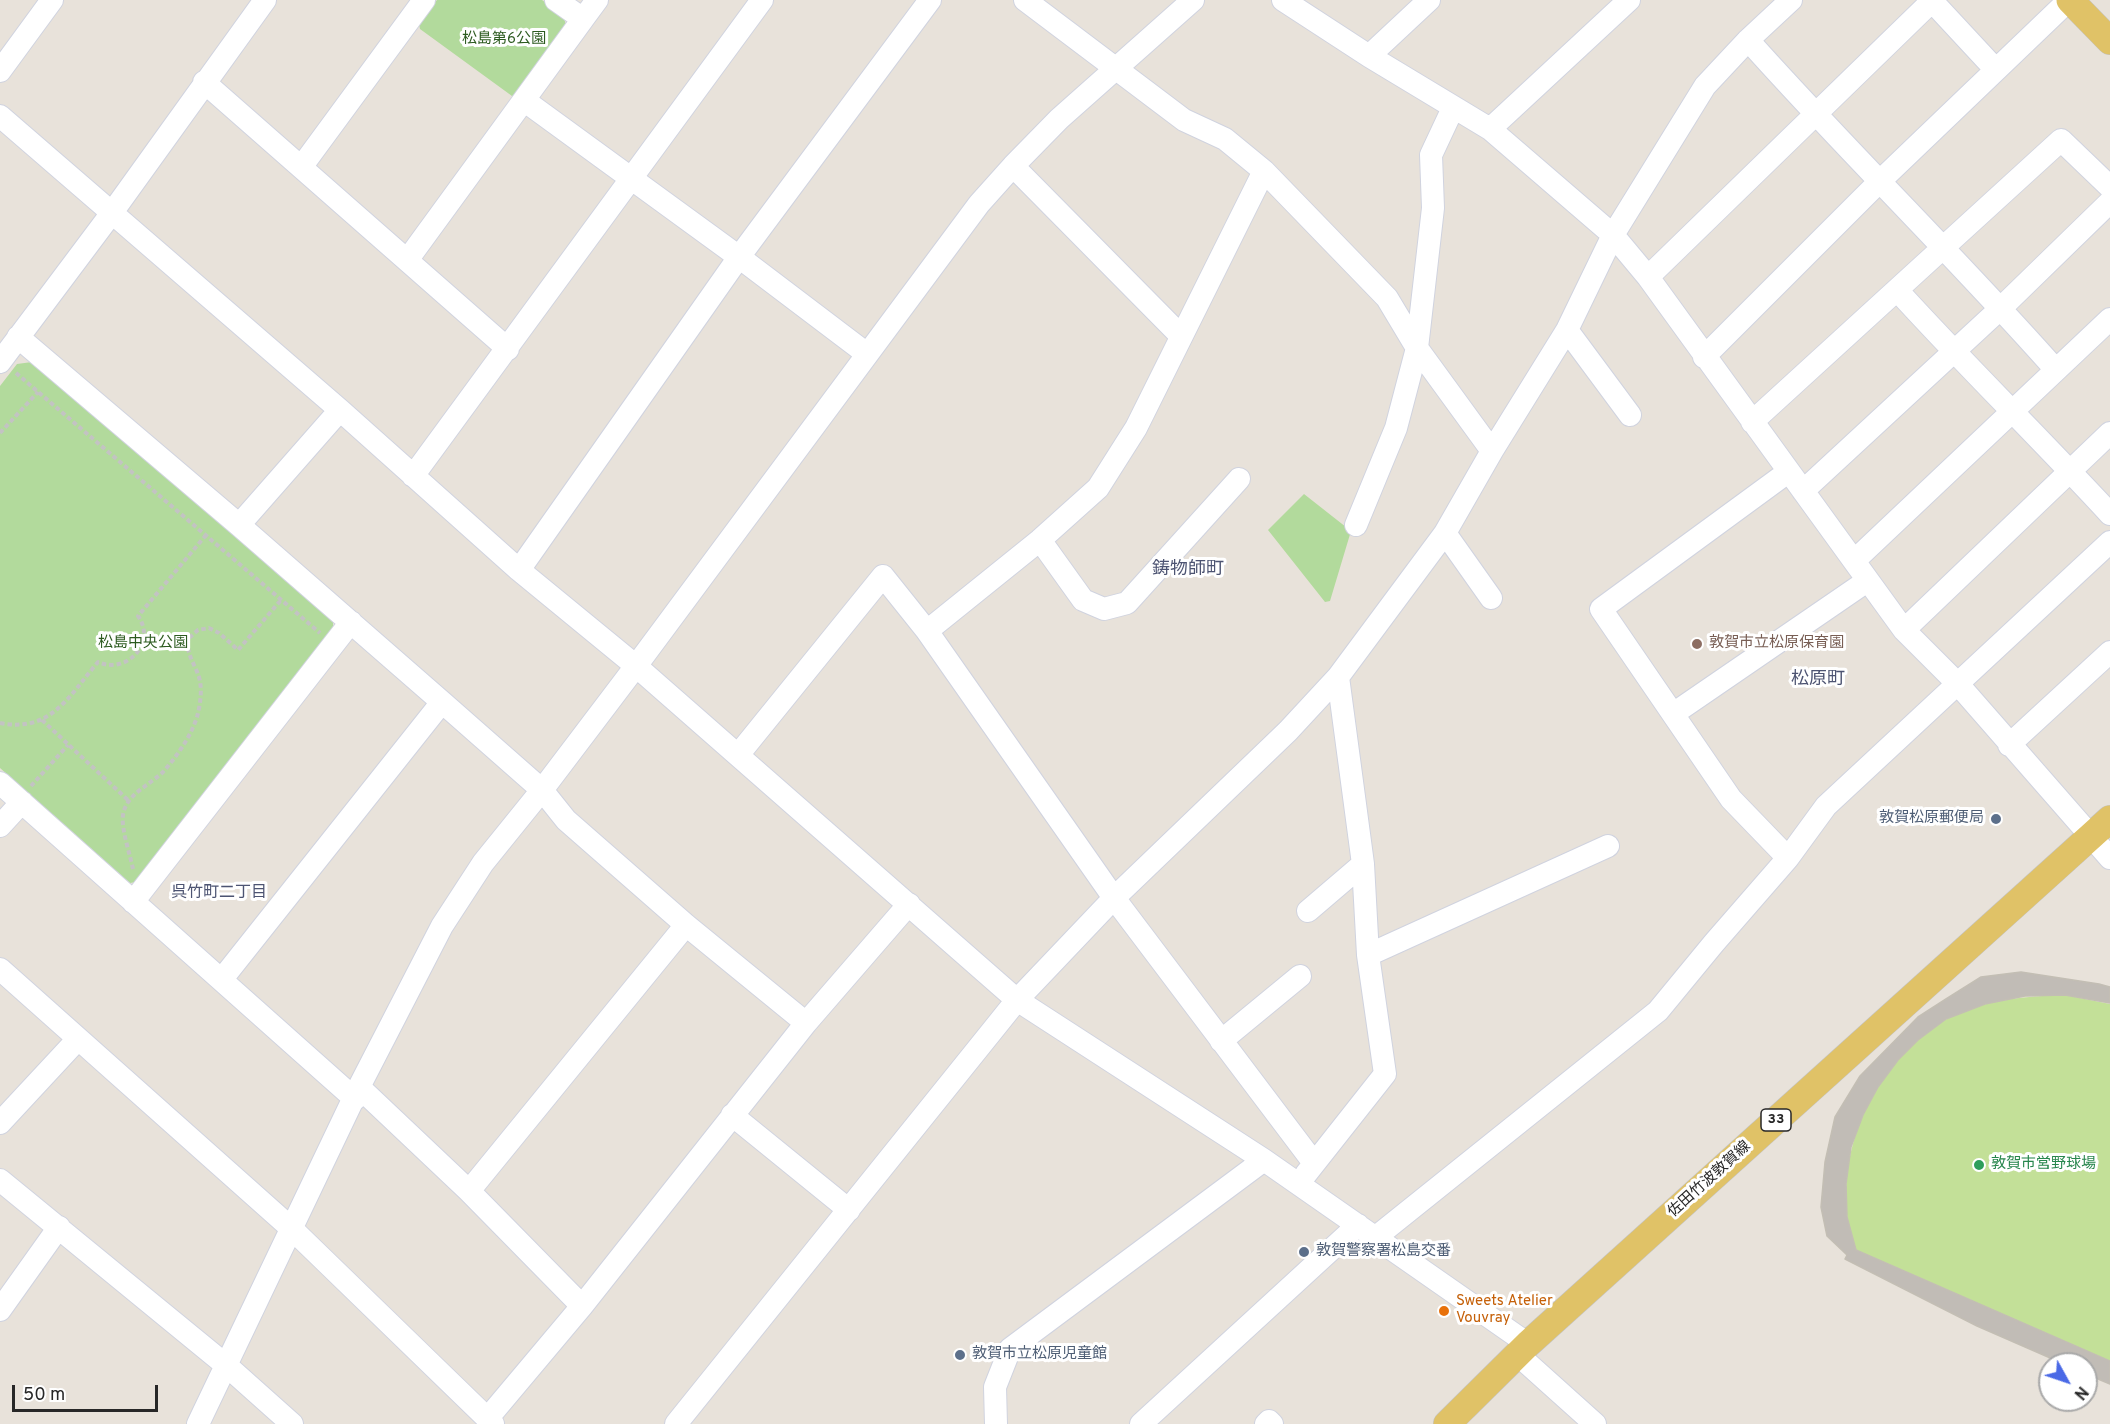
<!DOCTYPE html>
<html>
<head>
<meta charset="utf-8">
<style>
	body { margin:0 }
	#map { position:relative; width:2110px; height:1424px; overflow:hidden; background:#e8e2da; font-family:Overpass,sans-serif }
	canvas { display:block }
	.north { position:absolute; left:2038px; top:1352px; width:60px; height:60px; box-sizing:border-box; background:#fff; border:2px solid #a9a9a9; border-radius:50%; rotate:130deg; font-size:16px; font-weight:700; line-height:24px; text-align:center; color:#272727 }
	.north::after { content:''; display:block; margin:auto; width:21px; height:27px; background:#4a69e6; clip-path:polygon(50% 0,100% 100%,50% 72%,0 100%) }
	.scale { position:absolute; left:12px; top:1385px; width:146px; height:27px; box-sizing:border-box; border:3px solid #272727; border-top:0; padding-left:8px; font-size:18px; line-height:21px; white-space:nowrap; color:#272727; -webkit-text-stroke:4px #fff; paint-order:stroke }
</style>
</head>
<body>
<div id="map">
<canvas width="2110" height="1424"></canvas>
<div class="north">N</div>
<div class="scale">50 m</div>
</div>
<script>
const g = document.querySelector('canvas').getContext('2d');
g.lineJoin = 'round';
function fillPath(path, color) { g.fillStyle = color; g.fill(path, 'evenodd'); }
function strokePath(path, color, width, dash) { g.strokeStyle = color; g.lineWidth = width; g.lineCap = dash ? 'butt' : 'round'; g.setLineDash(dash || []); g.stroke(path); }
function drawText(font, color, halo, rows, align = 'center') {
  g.font = font + ' Overpass,"Noto Sans JP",sans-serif'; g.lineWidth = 6; g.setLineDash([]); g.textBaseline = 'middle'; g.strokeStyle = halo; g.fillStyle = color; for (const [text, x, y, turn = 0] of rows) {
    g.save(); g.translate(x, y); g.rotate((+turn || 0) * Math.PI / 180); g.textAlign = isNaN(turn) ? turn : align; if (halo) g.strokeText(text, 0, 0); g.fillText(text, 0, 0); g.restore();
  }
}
fillPath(new Path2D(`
	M437,0h105l21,15 3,10 -50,70 -4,1 -92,-67 -1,-5z
	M32,362l301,258v13l-197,249 -6,1 -130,-115v-382l17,-22z
	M1304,494l47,37 -21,70 -5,1 -57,-72z`), '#b2da9c');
fillPath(new Path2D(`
	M2065,995l45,9v357l-254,-111c-3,-11 -8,-24 -9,-35 -8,-76 33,-156 98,-195 35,-20 81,-24 120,-25z`), '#c3e098');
const building = new Path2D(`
	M2021,972l78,12 11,3v16l-45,-8 -40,1 -40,8 -39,15 -28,21 -20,20 -20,27 -15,28 -12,32 -5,37 1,33 9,33 254,111v23l-24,-10v-10h-22l-87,-38 -132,-67 2,-4 -20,-19 -6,-29 4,-45 10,-45 25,-41 58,-59 28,-18 35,-22z`);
fillPath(building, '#c1bcb6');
strokePath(building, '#c3beb4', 1.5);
const minor = new Path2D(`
	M1283,0l86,56 121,73 123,106 35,42 256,353 53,53 153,175
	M1931,0l65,70
	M583,19l14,-19
	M1748,40c100,112 208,217 308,330
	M1369,56l60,-56
	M0,71l52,-71
	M204,82l304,267
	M525,101l214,156 128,97
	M0,116l340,294 179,160 117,96 381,334 247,160 264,184
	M1490,129l139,-129
	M302,166l122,-166
	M1013,166l168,170
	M1264,171l123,127 30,50 75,103
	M408,259l175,-240 -27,-19
	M1648,277l284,-276
	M1897,290c69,76 143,148 213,224
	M1567,330l63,85
	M18,337l221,188 203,177 100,88 24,30 120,105 120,98
	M1704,357l175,-175 190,-182
	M0,362l111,-148 154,-214
	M1752,422l309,-282 49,47
	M1788,472l-187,137 130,190 57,59
	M413,476l349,-476
	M1803,491l198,-183 109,-106
	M239,525l101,-115
	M1356,525l40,-97 21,-80 16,-140 -2,-53 22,-47
	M1445,533l46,65
	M1040,540l43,60 21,9 23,-6 112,-124
	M1854,561l256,-242
	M519,570l220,-313 191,-257
	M1904,630l206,-197
	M927,631l113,-91 58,-52 38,-60 128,-257 -39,-32 -41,-19 -159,-120
	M1673,714l194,-133
	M2009,745l101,-93
	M738,755l145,-179 44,55 187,267 200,265
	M0,783l355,316
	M0,826l22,-24
	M133,902l218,-280
	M1308,911l55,-47
	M1368,955l240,-109
	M0,969l292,260 201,195
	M222,979l220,-277
	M1221,1041l79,-65
	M359,1087l110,104 113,115
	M732,1115l117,95
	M0,1123l78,-84
	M1306,1174l79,-100 -17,-119 -5,-91 -25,-187
	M0,1180l227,186 65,58
	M469,1191l217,-266
	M1376,1237l282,-226 56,-68 74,-85 38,-52 284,-264
	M0,1310l59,-83
	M1517,1354l78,70
	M487,1419l95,-113 224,-283 103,-119
	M198,1424l161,-337 83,-161 41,-63 59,-73 94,-124 343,-462 34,-38 46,-47 134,-119
	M676,1424l341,-424 97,-102 174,-167 50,-54 107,-144 47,-82 75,-121 46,-95 92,-149 43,-46 43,-40
	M996,1424l-1,-37 15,-38 254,-189
	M1141,1424l217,-199
	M1266,1424l3,-3 3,3`);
const major = new Path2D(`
	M2070,0l40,41
	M1447,1424l81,-80 582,-525`);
strokePath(minor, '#d0d3df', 24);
strokePath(major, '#c3c3c3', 28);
strokePath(new Path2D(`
	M16,373l304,260
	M0,433l38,-41
	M42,720l87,81
	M0,723c51,10 69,-27 98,-61 29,13 59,-20 40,-46l68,-81
	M31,786l37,-41
	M133,869c-3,-15 -12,-40 -10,-54 3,-21 27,-30 40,-43 14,-16 27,-34 34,-55 3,-11 5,-24 3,-36 -3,-15 -16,-28 -11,-43l9,-8 11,-2 10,5 19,17 43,-50`), '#c3c3c3', 4, [4.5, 3]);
strokePath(minor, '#fff', 22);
strokePath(major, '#e0c267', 27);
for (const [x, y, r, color] of [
	[1697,644,6,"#8d6e63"],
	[1996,819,6,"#5c6f8a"],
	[1979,1165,6,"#2e9e5b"],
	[1304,1252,6,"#5c6f8a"],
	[1444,1311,6,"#e8710a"],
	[960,1355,6,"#5c6f8a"]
]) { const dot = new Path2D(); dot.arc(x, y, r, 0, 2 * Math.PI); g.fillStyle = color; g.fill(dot); strokePath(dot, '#fff', 2); }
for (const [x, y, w] of [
	[1776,1120,30]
]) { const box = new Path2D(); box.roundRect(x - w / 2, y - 11, w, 22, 4.5); g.fillStyle = '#fff'; g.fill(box); strokePath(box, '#272727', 1.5); }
drawText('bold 14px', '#272727', null, [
	["33",1776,1120]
]);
drawText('15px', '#2d5b20', '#fff', [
	["松島第6公園",504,40],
	["松島中央公園",143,644]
]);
drawText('15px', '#785e54', '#fff', [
	["敦賀市立松原保育園",1709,644]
], 'left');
drawText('15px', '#4e5e75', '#fff', [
	["敦賀松原郵便局",1984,819,"right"],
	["敦賀警察署松島交番",1316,1252],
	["敦賀市立松原児童館",972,1355]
], 'left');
drawText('15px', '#27864d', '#fff', [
	["敦賀市営野球場",1991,1165]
], 'left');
drawText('15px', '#272727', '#fff', [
	["佐田竹波敦賀線",1710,1180,-42]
]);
drawText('15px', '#c56008', '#fff', [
	["Sweets Atelier",1456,1302],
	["Vouvray",1456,1319]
], 'left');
drawText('16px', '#4d5472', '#fff', [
	["呉竹町二丁目",219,894]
]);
drawText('18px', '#4d5472', '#fff', [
	["鋳物師町",1188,570],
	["松原町",1818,680]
]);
</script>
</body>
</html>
